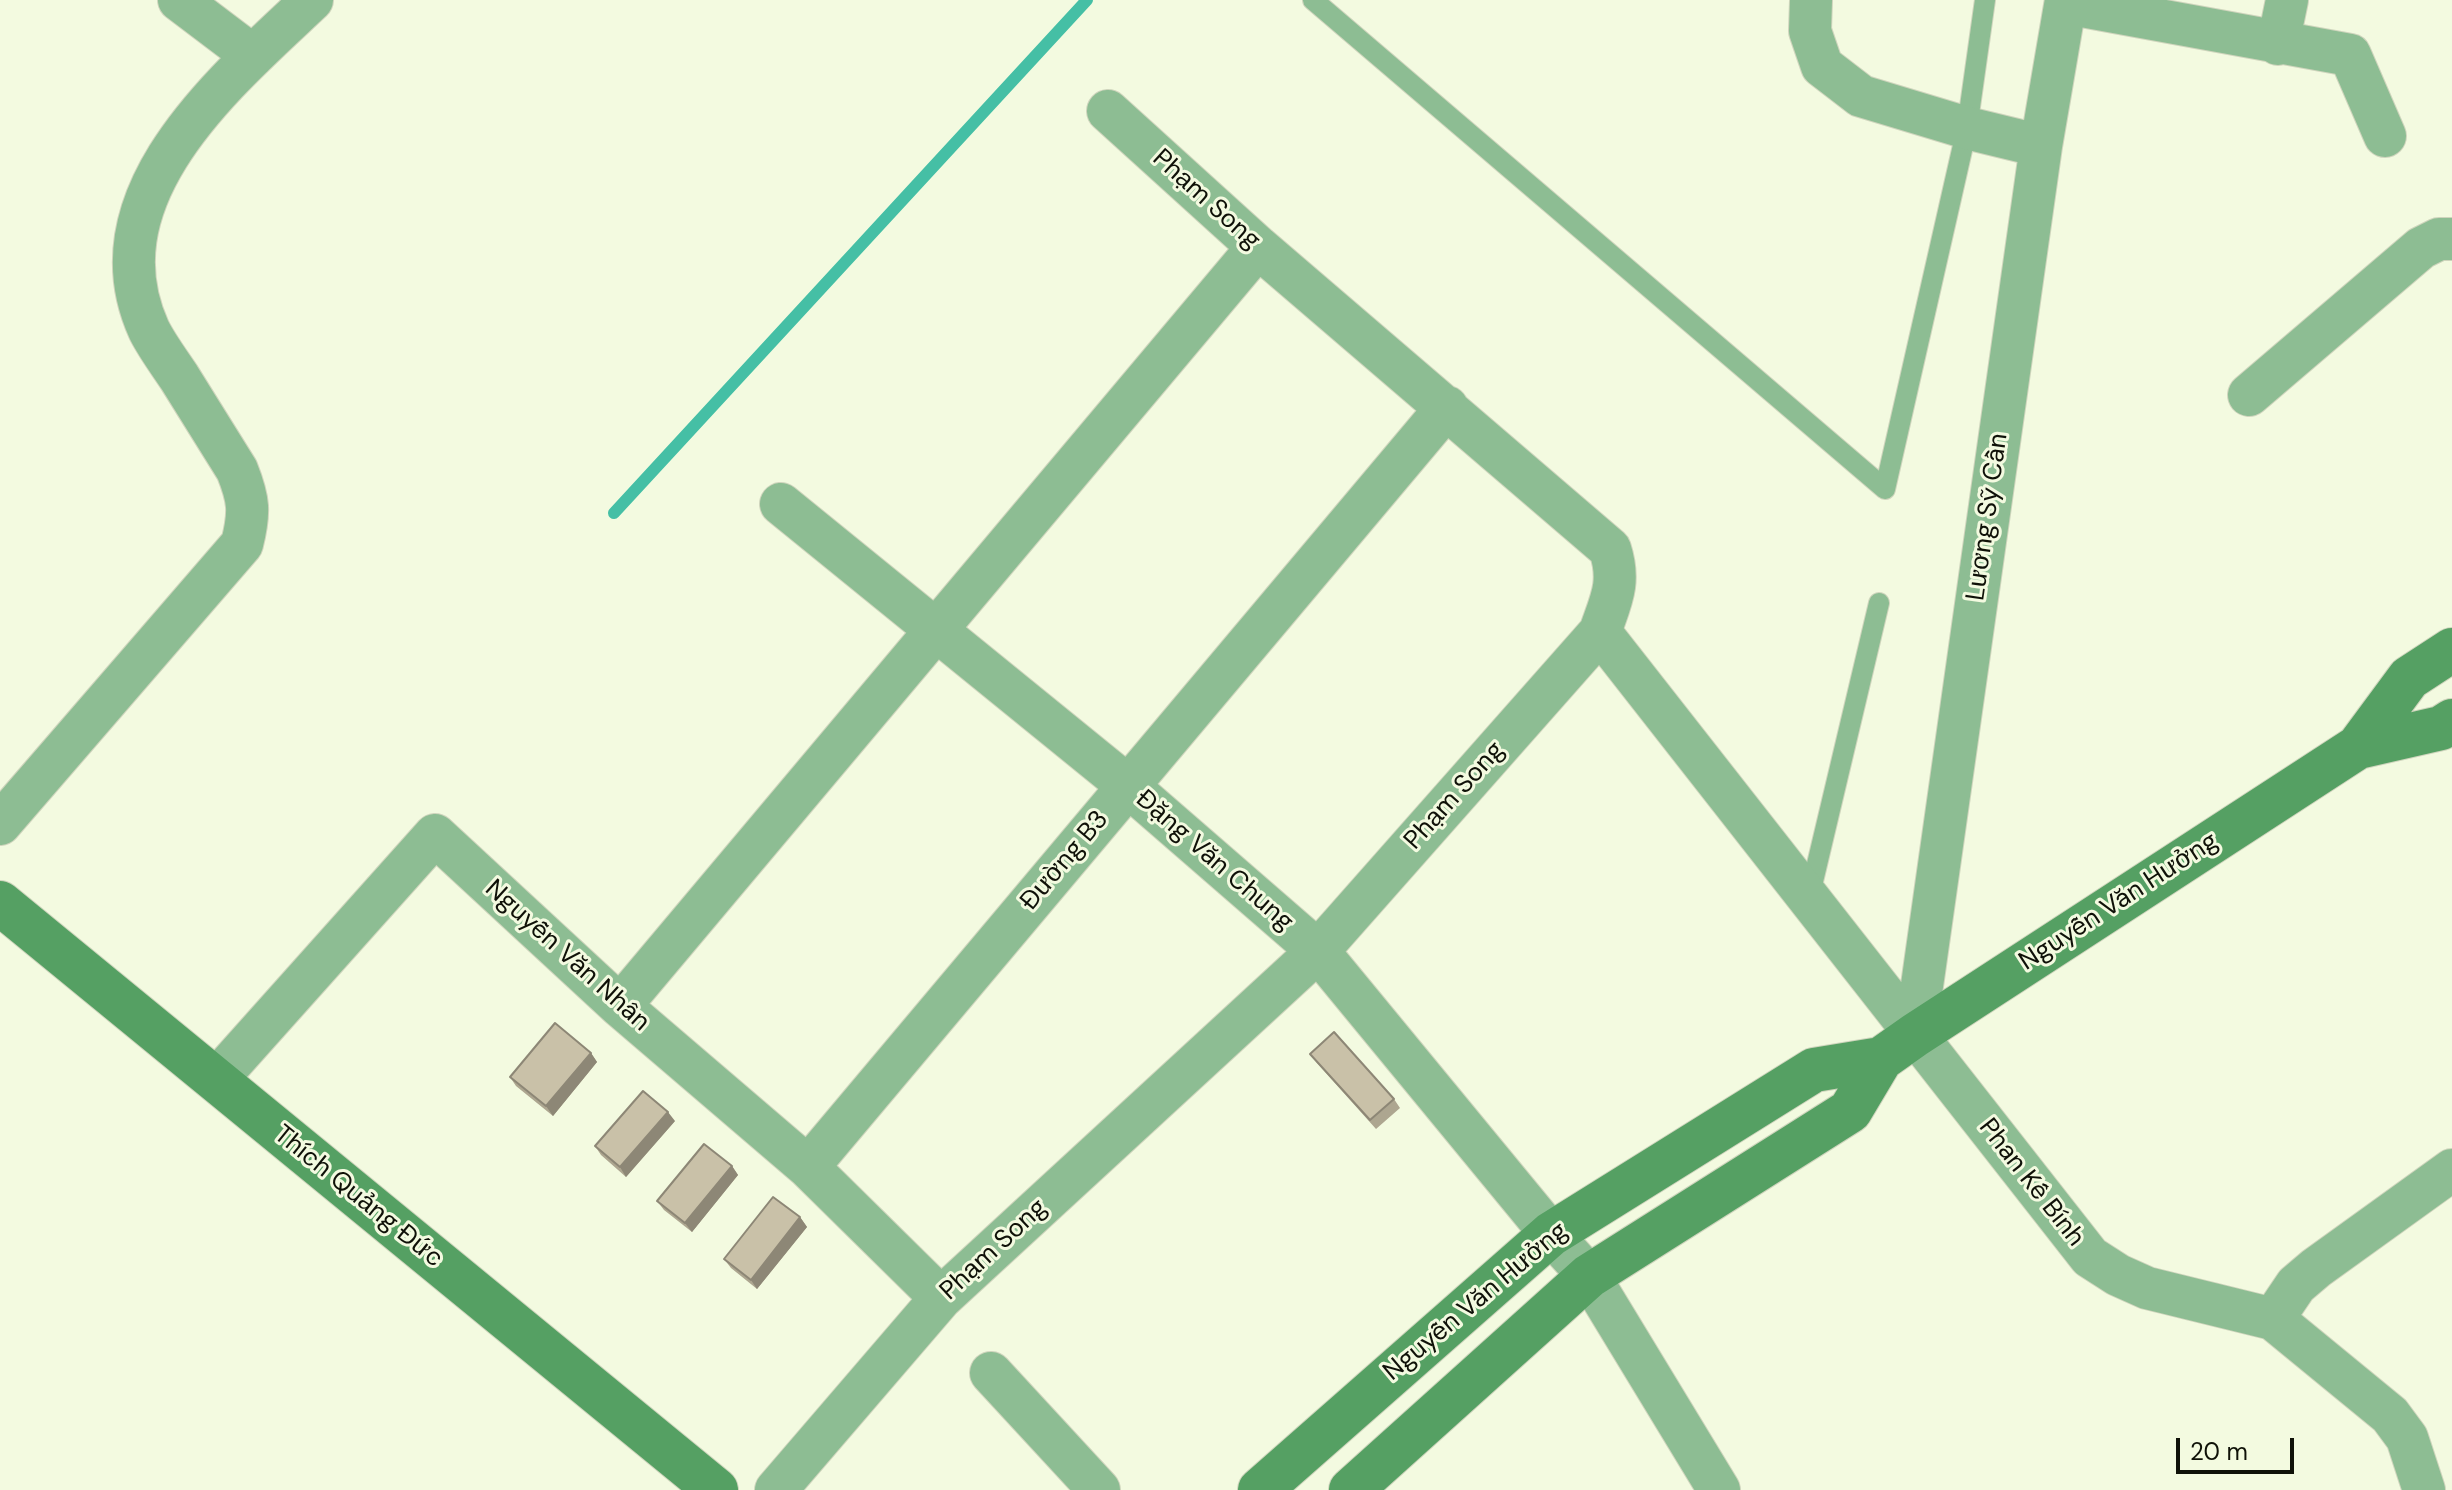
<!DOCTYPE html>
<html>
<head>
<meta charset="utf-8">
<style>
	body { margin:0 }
	#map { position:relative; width:2452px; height:1490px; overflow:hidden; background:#f3fae0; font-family:"DM Sans",sans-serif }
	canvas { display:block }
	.scale { position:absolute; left:2176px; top:1438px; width:118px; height:36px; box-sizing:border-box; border:4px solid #0f1108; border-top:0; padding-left:10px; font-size:24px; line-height:28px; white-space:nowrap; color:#0f1108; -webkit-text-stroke:6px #f3fae0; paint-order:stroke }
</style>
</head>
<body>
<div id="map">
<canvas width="2452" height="1490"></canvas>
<div class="scale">20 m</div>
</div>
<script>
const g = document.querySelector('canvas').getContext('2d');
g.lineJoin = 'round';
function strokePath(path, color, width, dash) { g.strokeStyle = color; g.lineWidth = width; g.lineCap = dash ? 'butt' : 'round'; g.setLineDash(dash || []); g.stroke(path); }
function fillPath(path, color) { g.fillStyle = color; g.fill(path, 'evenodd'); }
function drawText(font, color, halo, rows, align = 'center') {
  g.font = font + ' "DM Sans",sans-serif'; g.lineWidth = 6; g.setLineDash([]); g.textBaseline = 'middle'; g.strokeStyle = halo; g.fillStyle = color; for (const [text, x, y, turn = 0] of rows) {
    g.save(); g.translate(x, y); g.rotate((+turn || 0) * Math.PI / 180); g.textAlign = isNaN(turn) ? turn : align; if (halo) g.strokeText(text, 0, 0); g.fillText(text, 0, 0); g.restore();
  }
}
strokePath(new Path2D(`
	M614,513l473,-513`), '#45bfa5', 12);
const lane = new Path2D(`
	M1313,0l572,489 82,-361 18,-128
	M1809,898l70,-295`);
const street = new Path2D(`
	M179,0l74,56
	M1811,0l-1,31 12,35 39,30 106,32 74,18
	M2066,3l284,52 35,81
	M2278,44l9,-44
	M2249,395l172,-147 18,-9h13
	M781,504l347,282 190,165 233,283 38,42 130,214
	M1600,632l490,625 28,18 29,13 126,31 117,96 17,23 17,52
	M0,824l242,-280c8,-32 7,-44 -5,-74 -19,-31 -39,-62 -58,-93 -10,-15 -22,-31 -30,-47 -61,-134 76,-248 163,-330
	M620,1006l638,-759
	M1915,1035l126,-889 25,-146
	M216,1080l219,-245 185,171 188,161 133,131
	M808,1167l639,-760
	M2273,1319l23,-34 20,-17 136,-98
	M991,1373l108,117
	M776,1490l165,-192 377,-347 282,-319c11,-32 21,-49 10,-83l-352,-302 -150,-136`);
const secondary = new Path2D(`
	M2358,747l83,-19 11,-7
	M0,903l716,587
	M1260,1490l291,-256 263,-164 67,-11
	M1351,1490l238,-214 261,-165 31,-52 34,-24 443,-288 51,-69 43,-28`);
strokePath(lane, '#cfd5bd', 22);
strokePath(street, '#cfd5bd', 44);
strokePath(secondary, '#cfd5bd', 46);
strokePath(lane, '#8dbd93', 20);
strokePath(street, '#8dbd93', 42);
strokePath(secondary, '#55a063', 44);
fillPath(new Path2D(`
	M591,1053l6,9 -44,54 -37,-30 -6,-9z
	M1310,1054l84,45 6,9 -24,21 -59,-66z
	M675,1121l-49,56 -25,-22 -6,-9z
	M732,1166l6,9 -46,57 -28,-22 -7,-9z
	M800,1217l7,10 -50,62 -26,-21 -7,-9z`), '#ada690');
fillPath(new Path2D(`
	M591,1053l6,9 -44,54 -7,-10z
	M668,1112l7,9 -49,56 -6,-10z
	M732,1166l6,9 -46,57 -7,-9z
	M800,1217l7,10 -50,62 -6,-9z`), '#8d8776');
const building = new Path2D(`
	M555,1023l36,30 -45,53 -36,-29z
	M1334,1032l60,67 -24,21 -60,-66z
	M643,1091l25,21 -48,55 -25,-21z
	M704,1144l28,22 -47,57 -28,-22z
	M773,1197l27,20 -49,63 -27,-21z`);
fillPath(building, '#c9c1a8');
strokePath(building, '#8d8776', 2);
drawText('26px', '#0f1108', '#f3fae0', [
	["Phạm Song",1206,200,42],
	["Lương Sỹ Cần",1988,517,-82],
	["Phạm Song",1455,796,-48],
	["Đường B3",1065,861,-50],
	["Đặng Văn Chung",1214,861,41],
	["Nguyễn Văn Hưởng",2119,902,-33],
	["Nguyễn Văn Nhân",567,956,42],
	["Phan Kế Bính",2031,1183,52],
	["Thích Quảng Đức",358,1197,39],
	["Phạm Song",994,1250,-43],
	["Nguyễn Văn Hưởng",1476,1302,-40]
]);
</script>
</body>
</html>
